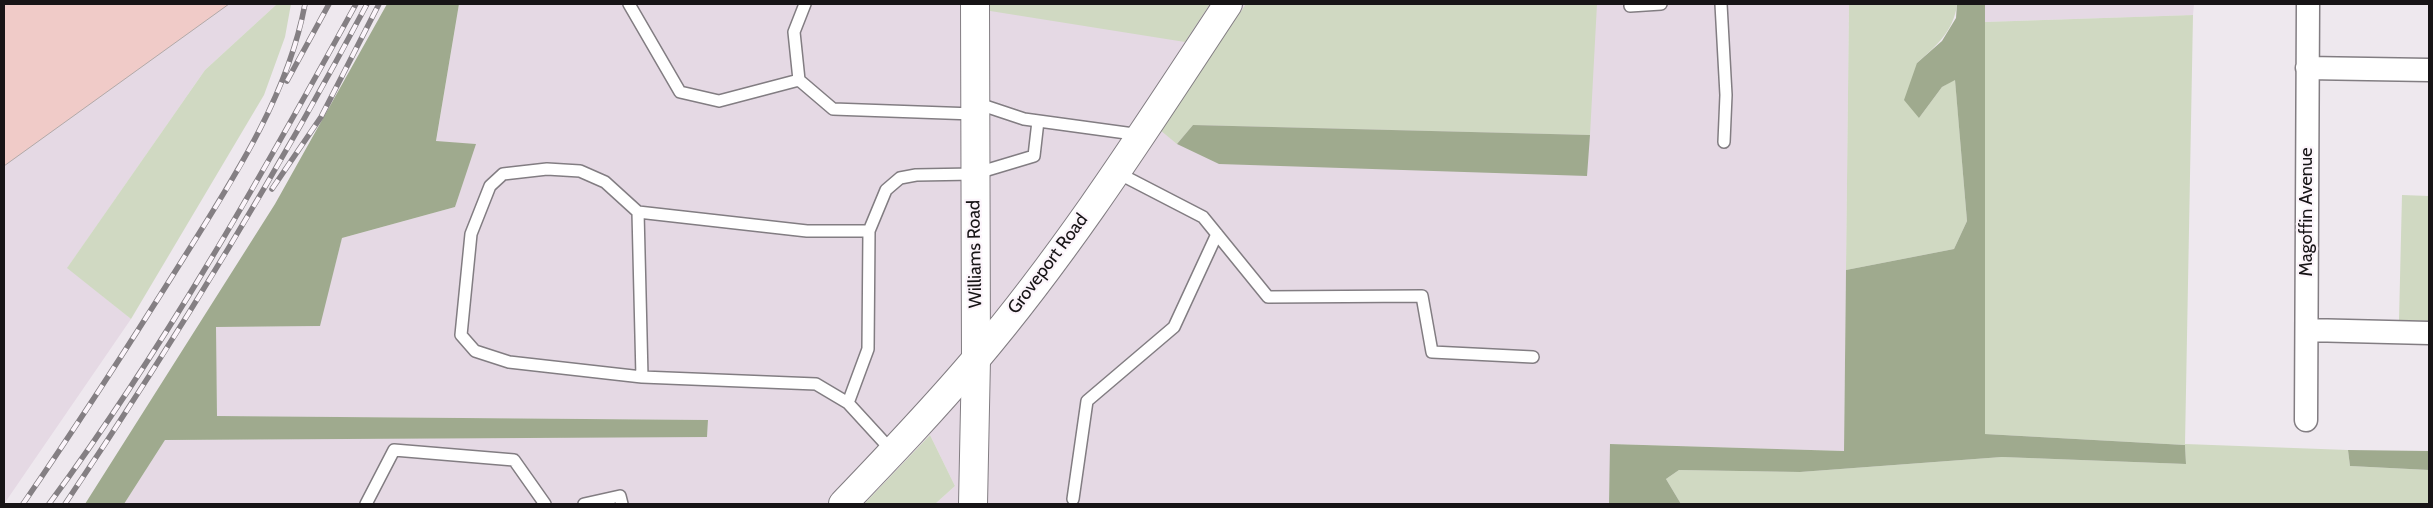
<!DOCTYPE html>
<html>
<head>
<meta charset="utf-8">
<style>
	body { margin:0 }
	#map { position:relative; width:2433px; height:508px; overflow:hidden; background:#eee8ee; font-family:Cabin,sans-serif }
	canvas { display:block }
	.frame { position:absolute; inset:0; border:5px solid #171416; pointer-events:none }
</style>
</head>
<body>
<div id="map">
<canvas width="2433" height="508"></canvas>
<div class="frame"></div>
</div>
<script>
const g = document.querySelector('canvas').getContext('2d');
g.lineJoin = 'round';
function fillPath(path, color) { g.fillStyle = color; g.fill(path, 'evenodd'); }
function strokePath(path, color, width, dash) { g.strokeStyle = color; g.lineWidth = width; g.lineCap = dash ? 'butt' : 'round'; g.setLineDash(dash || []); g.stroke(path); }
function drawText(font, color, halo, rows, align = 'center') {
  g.font = font + ' Cabin,sans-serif'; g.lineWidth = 4.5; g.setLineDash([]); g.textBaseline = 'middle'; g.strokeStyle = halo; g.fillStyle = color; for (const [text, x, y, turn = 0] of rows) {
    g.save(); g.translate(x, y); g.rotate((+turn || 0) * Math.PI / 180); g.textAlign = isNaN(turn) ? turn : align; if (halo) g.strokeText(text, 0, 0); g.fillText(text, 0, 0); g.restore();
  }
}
fillPath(new Path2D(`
	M4,4h273l-72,66 -137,197 63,52 -127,185z
	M459,4h1390l-5,447 -233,-7 -2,60h-674l20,-18 -25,-51 -66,69h-740l41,-64 542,-4 1,-16 -491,-4 -2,-89 104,-1 23,-88 113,-31 20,-63 -39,-2z
	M1985,4h209l-1,11 -208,7z`), '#e5d9e4');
fillPath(new Path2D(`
	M277,4h14l-6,33 -21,58 -133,224 -64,-51 138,-198z
	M984,4h226l-25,38 -201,-32z
	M1246,4h351l-7,131 -397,-10 -16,19 -17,-14z
	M1849,4h108c-3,27 -21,42 -40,59l2,55 23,-31 13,-8 12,142 -13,28 -108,21z
	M2193,15l-8,429 163,6 2,16 79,4v34h-748l-15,-25 13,-9 121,2 202,-15 184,7 -1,-19 -200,-11v-412z
	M2402,195l27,1v125l-30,-1z
	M930,435l25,51 -20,18h-71z`), '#d0d9c2');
fillPath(new Path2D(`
	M387,4h72l-23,137 40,3 -21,63 -113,31 -22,88 -104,1 1,89 491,4 -1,17 -542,3 -41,64h-39l190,-300z
	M1957,4h28v430l200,11 1,19 -184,-7 -202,15 -121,-2 -13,9 15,25h-72l1,-60 234,7 2,-181 108,-21 13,-28 -12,-141 -13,7 -23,31 -15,-18 13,-37 25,-22 14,-23z
	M1193,125l397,10 -3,41 -368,-12 -42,-20z
	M2348,450l81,1v19l-79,-4z`), '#9faa8e');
const building = new Path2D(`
	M4,4h225l-225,162z`);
fillPath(building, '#f0cbc8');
strokePath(building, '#b2a9a8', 1);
const service = new Path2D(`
	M629,4l51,88 39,9 80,-21
	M805,4l-11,28 5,48 34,29 141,5
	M1721,4l5,91 -2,47
	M1630,6l31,-2
	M976,103l48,16 117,16
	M1116,172l87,45 65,80 154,-1 10,56 101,5
	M638,212l-33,-30 -25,-11 -33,-2 -44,5 -13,12 -19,48 -10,101 14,16 34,11 133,15
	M869,231h-62l-169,-19 4,165 174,7 32,19 44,48
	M848,403l20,-54 1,-118 17,-41 14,-12 16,-3 58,-1 60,-18 4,-35
	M1073,499l14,-98 87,-74 43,-93
	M366,504l28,-54 120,10 31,44
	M584,504l36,-8 2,8`);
const minor = new Path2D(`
	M2307,68l122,2
	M2307,330l122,3
	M2306,420l2,-416`);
const secondary = new Path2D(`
	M973,504l3,-145 -1,-355`);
const primary = new Path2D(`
	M843,504c45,-47 91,-95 133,-145 94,-111 172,-234 252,-355`);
strokePath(service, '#827d82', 14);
strokePath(minor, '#827d82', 25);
strokePath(secondary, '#827d82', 30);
strokePath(primary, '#827d82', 30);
strokePath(service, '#fff', 11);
strokePath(minor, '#fff', 22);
strokePath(secondary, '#fff', 28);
strokePath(primary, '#fff', 28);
const rail = new Path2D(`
	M287,81l42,-77
	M272,189l49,-72 58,-113
	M23,504c55,-80 108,-162 160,-245 49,-78 105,-163 122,-255
	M49,504c116,-157 213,-329 307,-500
	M65,504c109,-162 211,-328 302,-500`);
strokePath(rail, '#847f83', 5.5);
strokePath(rail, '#fcf5fb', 4, [11]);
drawText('18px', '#171416', '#fcf5fb', [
	["Magoffin Avenue",2307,212,-90],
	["Williams Road",975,254,-91],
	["Groveport Road",1048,264,-53]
]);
</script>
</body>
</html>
